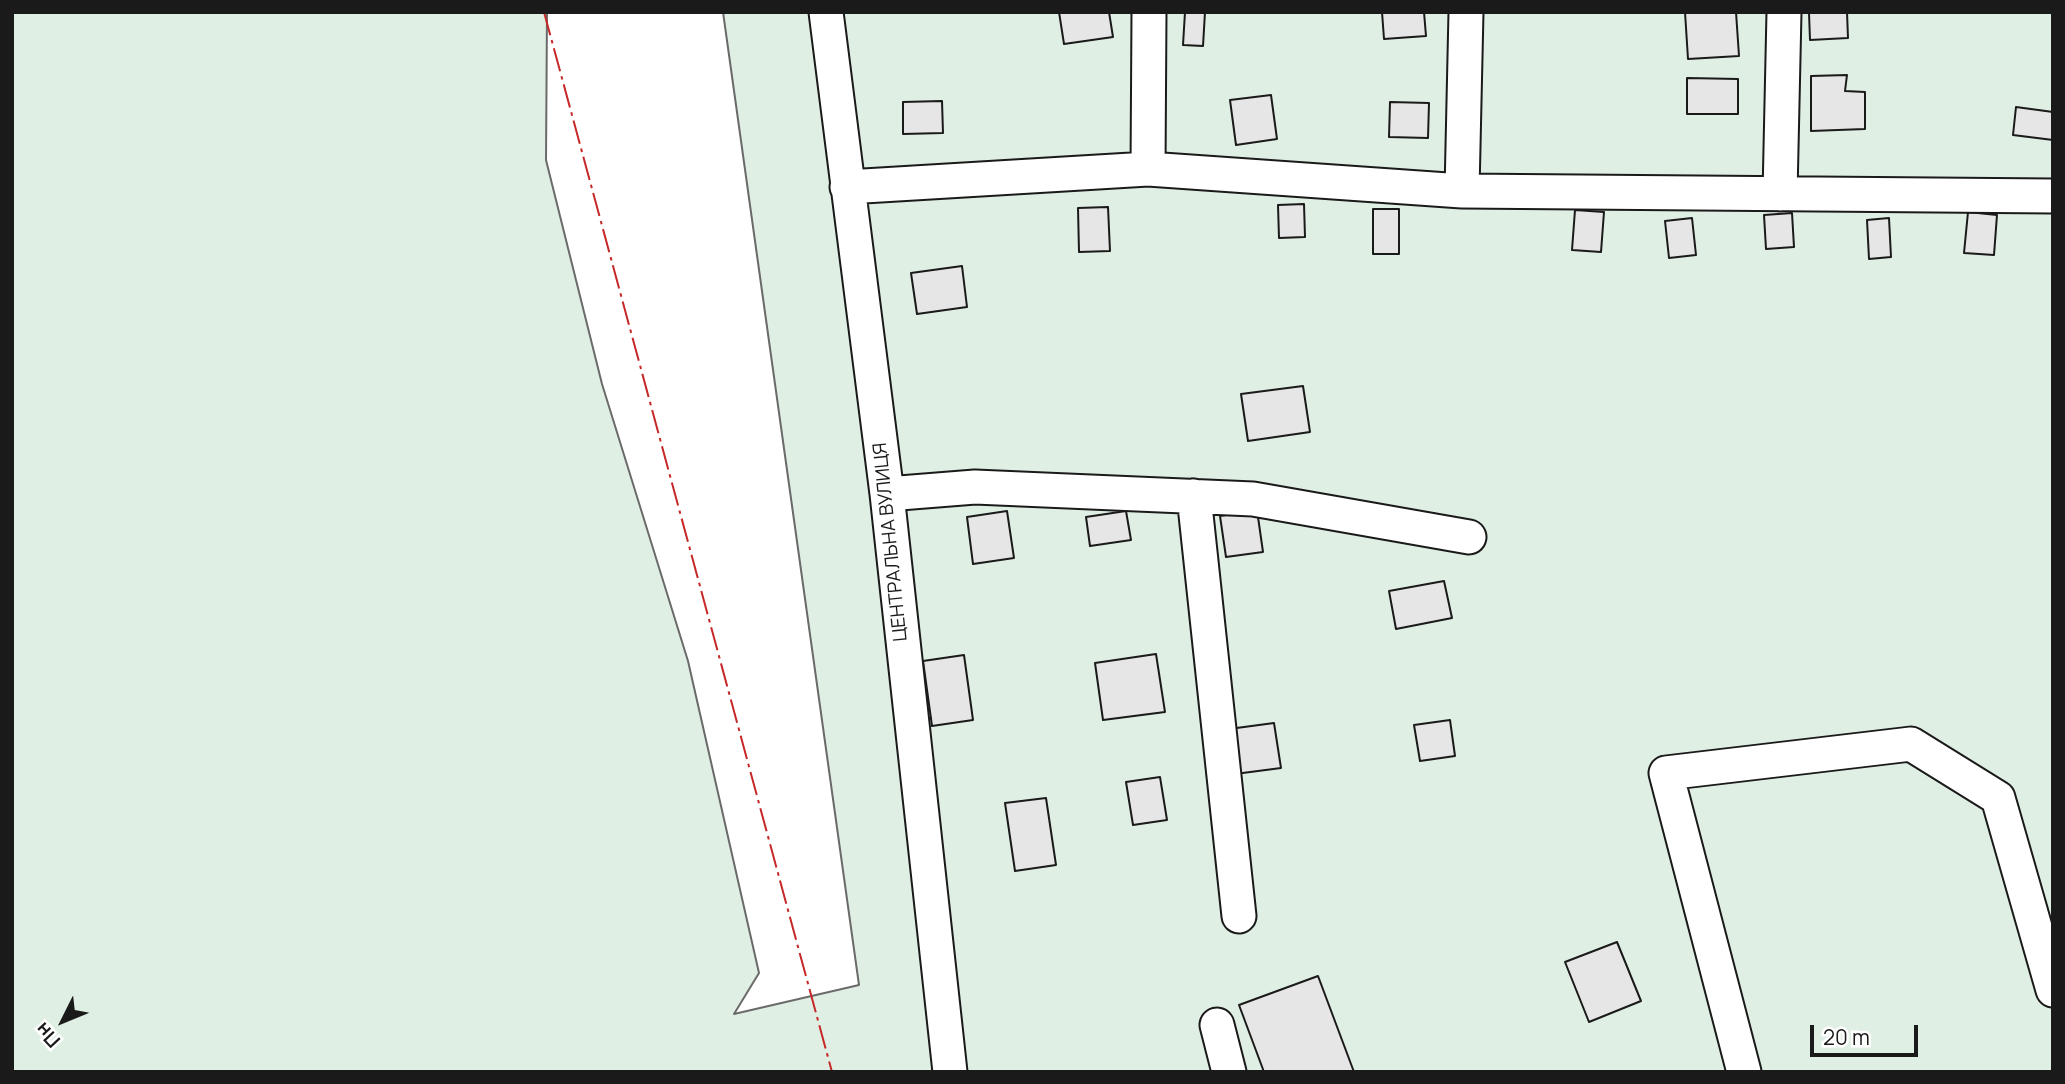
<!DOCTYPE html>
<html>
<head>
<meta charset="utf-8">
<style>
	body { margin:0 }
	#map { position:relative; width:2065px; height:1084px; overflow:hidden; background:#fff; font-family:Manrope,sans-serif }
	canvas { display:block }
	.frame { position:absolute; inset:0; border:14px solid #1a1a1a; pointer-events:none }
	.north { position:absolute; left:28px; top:986px; width:70px; height:70px; -webkit-text-stroke:5px #fff; paint-order:stroke; rotate:227deg; font-size:19px; font-weight:700; line-height:28px; text-align:center; color:#1a1a1a }
	.north::after { content:''; display:block; margin:auto; width:24px; height:32px; background:#1a1a1a; clip-path:polygon(50% 0,100% 100%,50% 72%,0 100%) }
	.scale { position:absolute; left:1810px; top:1025px; width:108px; height:32px; box-sizing:border-box; border:4px solid #1a1a1a; border-top:0; padding-left:9px; font-size:21px; line-height:24px; white-space:nowrap; color:#1a1a1a; -webkit-text-stroke:5px #fff; paint-order:stroke }
</style>
</head>
<body>
<div id="map">
<canvas width="2065" height="1084"></canvas>
<div class="frame"></div>
<div class="north">Пн</div>
<div class="scale">20 m</div>
</div>
<script>
const g = document.querySelector('canvas').getContext('2d');
g.lineJoin = 'round';
function fillPath(path, color) { g.fillStyle = color; g.fill(path, 'evenodd'); }
function strokePath(path, color, width, dash) { g.strokeStyle = color; g.lineWidth = width; g.lineCap = dash ? 'butt' : 'round'; g.setLineDash(dash || []); g.stroke(path); }
function drawText(font, color, halo, rows, align = 'center') {
  g.font = font + ' Manrope,sans-serif'; g.lineWidth = 5; g.setLineDash([]); g.textBaseline = 'middle'; g.strokeStyle = halo; g.fillStyle = color; for (const [text, x, y, turn = 0] of rows) {
    g.save(); g.translate(x, y); g.rotate((+turn || 0) * Math.PI / 180); g.textAlign = isNaN(turn) ? turn : align; if (halo) g.strokeText(text, 0, 0); g.fillText(text, 0, 0); g.restore();
  }
}
const green = new Path2D(`
	M12,12h535l-1,148 56,224 86,277 71,312 -25,41 125,-29 -136,-973h1330v1060h-2041z`);
fillPath(green, '#e0efe3');
strokePath(green, '#6a6a6a', 2);
const building = new Path2D(`
	M1059,12h50l4,25 -49,7z
	M1185,12h20l-2,34 -20,-1z
	M1382,12h42l2,24 -42,3z
	M1685,12h51l3,44 -51,3z
	M1847,12l1,26 -38,2 -1,-27z
	M1847,75l-2,16 20,1v37l-54,2v-55z
	M1687,78l51,1v35h-51z
	M1271,95l6,44 -41,6 -6,-45z
	M942,101l1,32 -40,1v-32z
	M1390,102l39,1 -1,35 -39,-1z
	M2016,107l37,5v28l-40,-5z
	M1304,204l1,33 -26,1 -1,-33z
	M1108,207l2,44 -31,1 -1,-44z
	M1373,209h26v45h-26z
	M1575,210l29,2 -3,40 -29,-2z
	M1968,212l29,3 -3,40 -30,-2z
	M1792,213l2,34 -28,2 -2,-34z
	M1692,218l4,37 -27,3 -4,-37z
	M1889,218l2,39 -22,2 -2,-39z
	M962,266l5,41 -50,7 -6,-41z
	M1303,386l7,46 -62,9 -7,-47z
	M1257,510l6,42 -37,5 -6,-41z
	M1007,511l7,47 -41,6 -6,-47z
	M1126,511l5,29 -41,6 -4,-29z
	M1444,581l8,37 -56,11 -7,-38z
	M1156,654l9,58 -62,8 -8,-57z
	M964,655l9,65 -41,6 -9,-65z
	M1450,720l5,36 -35,5 -6,-36z
	M1274,723l7,45 -46,6 -6,-45z
	M1160,777l7,43 -34,5 -7,-43z
	M1046,798l10,67 -41,6 -10,-68z
	M1617,942l24,59 -52,21 -24,-60z
	M1318,976l36,96h-90l-25,-67z`);
fillPath(building, '#e6e6e6');
strokePath(building, '#1a1a1a', 2);
const street = new Path2D(`
	M826,12l61,482 63,578
	M1148,169l1,-157
	M847,187l301,-18 314,22 591,5
	M1462,191l4,-179
	M1780,194l4,-182
	M887,494l88,-7 278,12 216,38
	M1194,496l45,420
	M1217,1025l12,47
	M1744,1072l-78,-299 245,-29 87,54 55,192`);
strokePath(street, '#1a1a1a', 37);
strokePath(street, '#fff', 33);
strokePath(new Path2D(`
	M544,12l288,1060`), '#c62828', 2, [24, 5, 3.5, 5]);
drawText('19px', '#1a1a1a', '#fff', [
	["ЦЕНТРАЛЬНА ВУЛИЦЯ",891,542,-96]
]);
</script>
</body>
</html>
